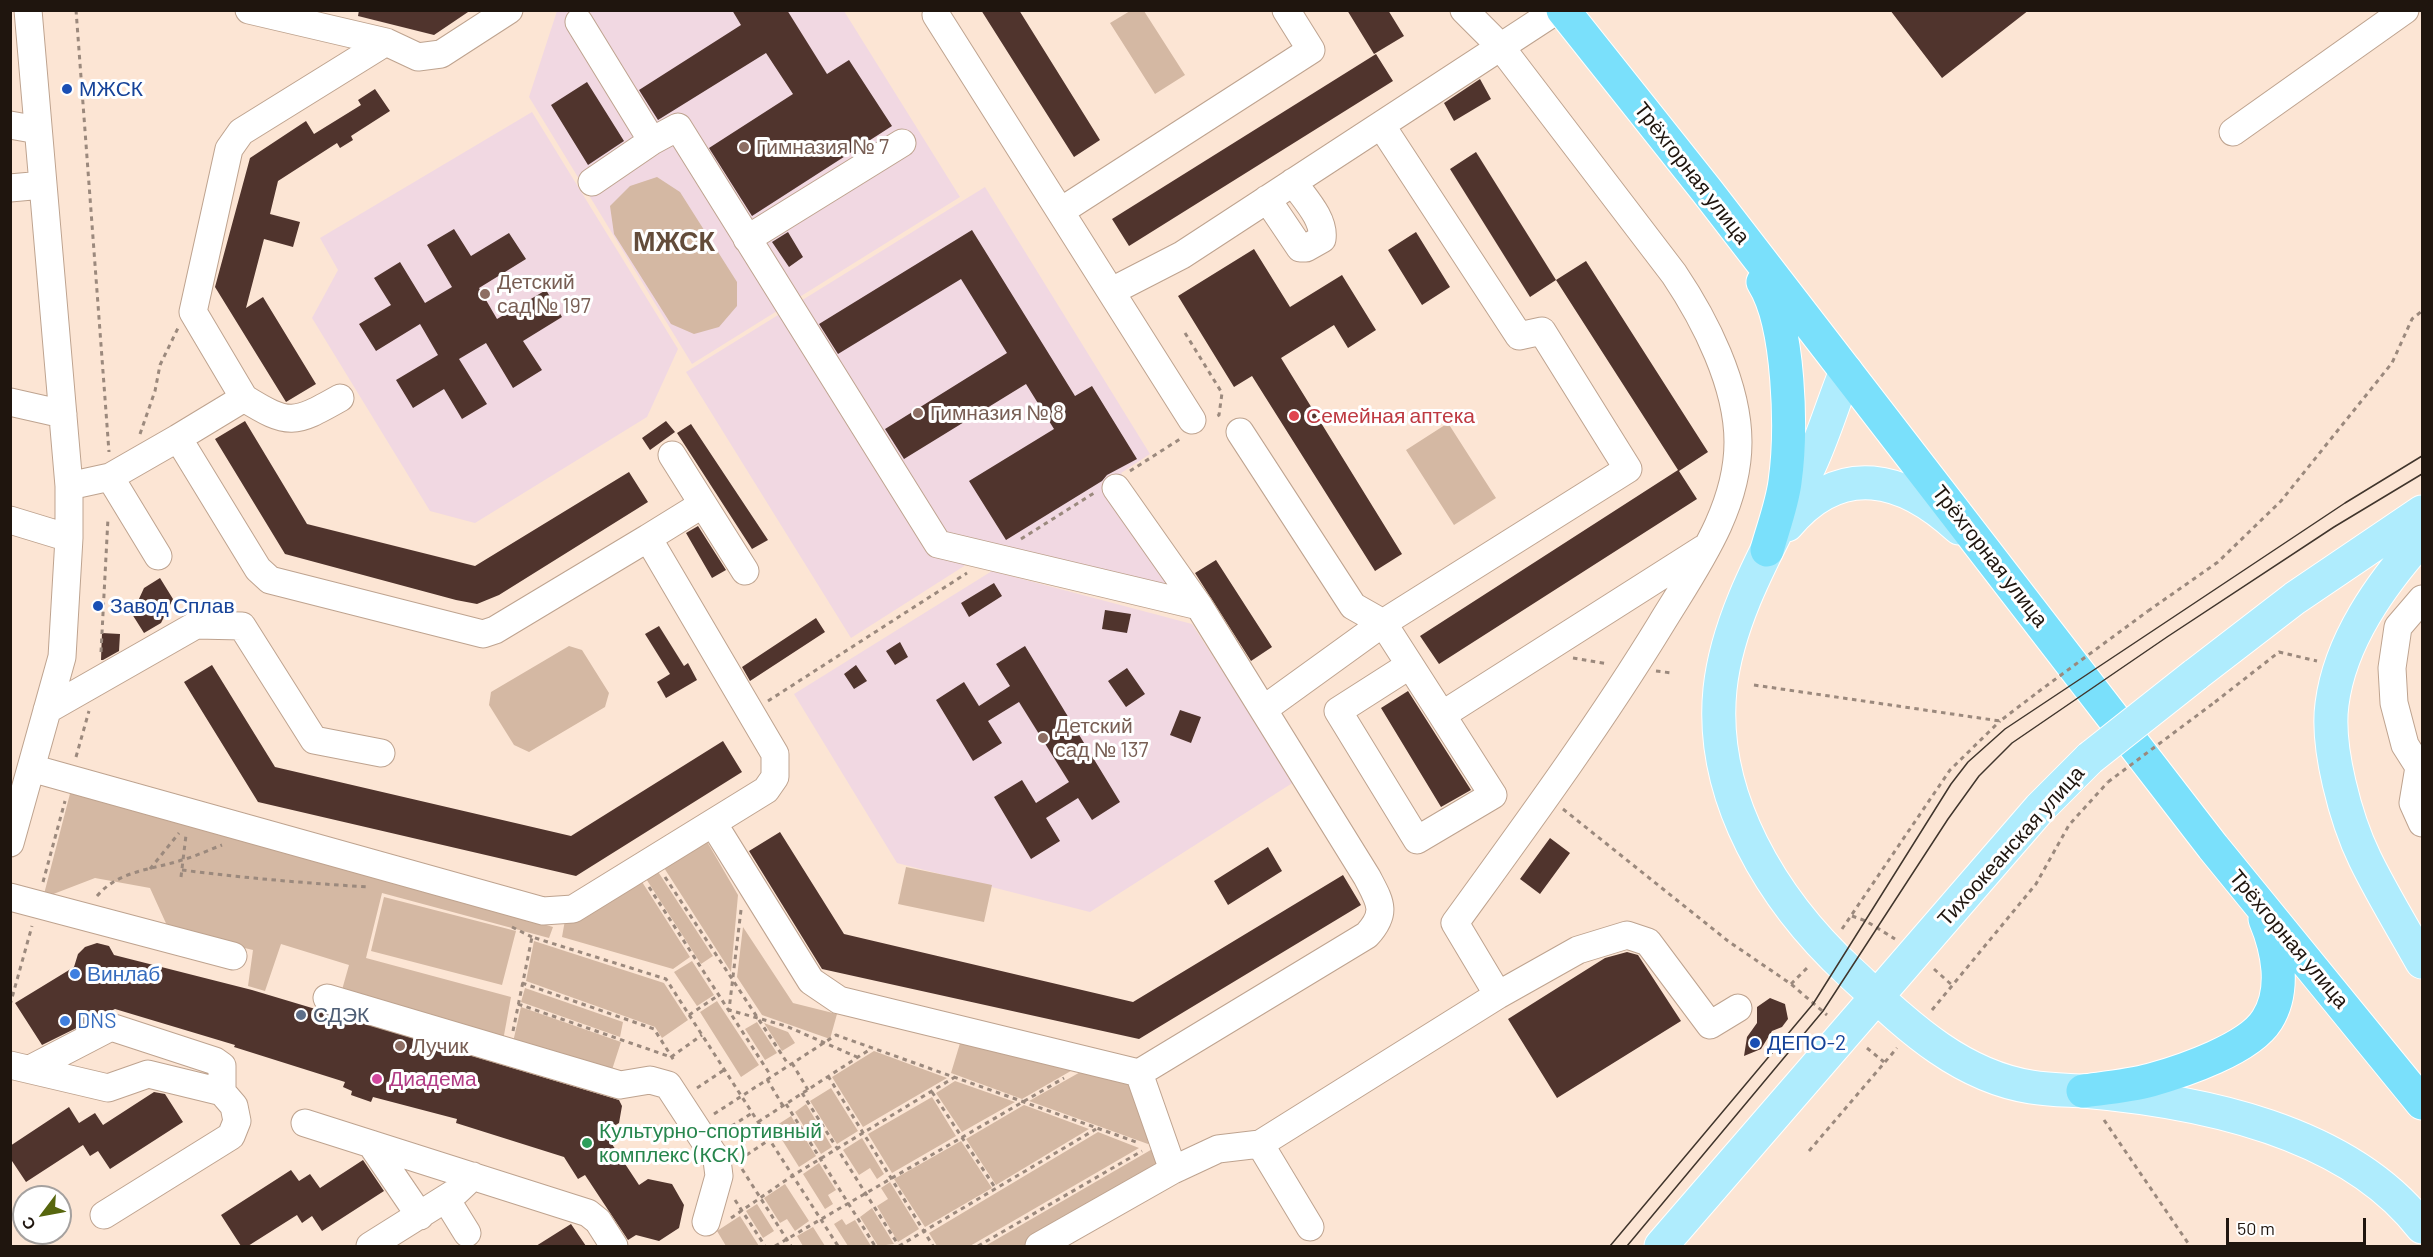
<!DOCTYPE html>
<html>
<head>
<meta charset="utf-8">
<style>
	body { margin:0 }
	#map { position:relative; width:2433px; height:1257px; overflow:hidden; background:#fce5d4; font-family:Barlow,sans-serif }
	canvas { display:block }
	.frame { position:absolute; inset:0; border:12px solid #1f150e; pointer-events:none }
	.north { position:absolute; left:12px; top:1185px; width:60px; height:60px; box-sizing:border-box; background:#fff; border:2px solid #a5a19f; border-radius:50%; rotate:238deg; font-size:16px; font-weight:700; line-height:24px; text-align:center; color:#1f150e }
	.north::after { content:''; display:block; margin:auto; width:21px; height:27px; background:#57660e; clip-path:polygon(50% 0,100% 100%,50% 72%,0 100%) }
	.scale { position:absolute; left:2226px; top:1218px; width:140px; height:27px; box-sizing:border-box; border:3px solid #1f150e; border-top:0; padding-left:8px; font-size:18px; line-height:21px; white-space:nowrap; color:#1f150e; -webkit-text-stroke:4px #fff; paint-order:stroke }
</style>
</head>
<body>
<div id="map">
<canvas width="2433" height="1257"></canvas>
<div class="frame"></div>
<div class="north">С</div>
<div class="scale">50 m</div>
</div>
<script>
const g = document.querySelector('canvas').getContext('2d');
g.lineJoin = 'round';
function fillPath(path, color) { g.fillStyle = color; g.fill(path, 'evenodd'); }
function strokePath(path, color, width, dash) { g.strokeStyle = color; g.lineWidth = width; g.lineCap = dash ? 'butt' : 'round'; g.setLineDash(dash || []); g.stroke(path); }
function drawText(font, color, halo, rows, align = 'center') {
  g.font = font + ' Barlow,sans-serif'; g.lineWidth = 6; g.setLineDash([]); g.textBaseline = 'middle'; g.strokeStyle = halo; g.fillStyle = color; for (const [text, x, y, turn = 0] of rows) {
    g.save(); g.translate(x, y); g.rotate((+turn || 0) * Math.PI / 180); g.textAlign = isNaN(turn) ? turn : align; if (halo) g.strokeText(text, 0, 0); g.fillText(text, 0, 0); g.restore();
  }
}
fillPath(new Path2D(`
	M557,11h287l116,186 -268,167 -163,-267z
	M532,112l146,237 -31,68 -172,106 -45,-12 -118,-193 26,-48 -18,-32z
	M985,187l165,267 -29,19 63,103 -31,18 -159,-47 -143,91 -165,-266z
	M992,571l200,53 102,158 -204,130 -193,-49 -103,-169z`), '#f1d8e2');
fillPath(new Path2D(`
	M1130,11h14l41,64 -30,19 -45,-71z
	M657,177l23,15 57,90v24l-18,21 -25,7 -23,-10 -57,-90 -4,-28 20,-20z
	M1448,423l48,75 -42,27 -48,-75z
	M569,646l13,4 27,43 -4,14 -76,45 -15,-7 -25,-40 2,-13z
	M73,782l480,145 -4,11 -167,-45 -16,65 145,39 -9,49 -162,-49 9,-32 -68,-21 -16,47 -17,-5 5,-36 -84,-20 -19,-42 -55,-10 -52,20z
	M702,833l36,62 -7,77 -72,-112z
	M653,864l60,92 -12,8 -60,-93z
	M906,867l86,18 -8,37 -86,-18z
	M637,874l53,83 -17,12 -111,-32 3,-17z
	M384,897l132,34 -14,54 -131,-34z
	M743,927l50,76 44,11 -7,25 -68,-24 -25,-38z
	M534,941l130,42 24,37 -26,18 -7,-11 -129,-46z
	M692,961l22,34 -17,11 -23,-34z
	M525,988l98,34 -3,15 -99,-35z
	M717,1001l42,64 -18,12 -41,-65z
	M521,1007l100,35 -12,37 -98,-28z
	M757,1022l20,31 -12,7 -20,-31z
	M764,1023l24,9 7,11 -13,8z
	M961,1040l122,24 -61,35 -71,-26z
	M874,1051l73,27 -84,49 -31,-50z
	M1091,1066l46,10 22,61 -11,7 -119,-43z
	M955,1081l60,21 -53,30 -26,-39z
	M831,1088l27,43 -21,13 -27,-43z
	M932,1097l24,39 -64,37 -24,-39z
	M806,1104l26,43 -11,7 -26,-42z
	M1024,1105l65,24 -93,56 -30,-46z
	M791,1116l25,40 -17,11 -25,-40z
	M1098,1132l41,16 -169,98h-33l-8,-13z
	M862,1138l22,36 -7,5 -7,-11 -11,7 -16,-25z
	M961,1141l31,47 -67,39 -31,-48z
	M1161,1144l8,24 -137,78h-47z
	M819,1163l17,27 -8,5 5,9 -8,5 -22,-35z
	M890,1182l29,47 -21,13 -21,-36 11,-7 -7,-11z
	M785,1184l24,37 -14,10 -8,-12 -7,4 -16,-25z
	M757,1204l17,27 -11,7 -17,-27z
	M872,1208l22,36 -16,2 -18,-29z
	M740,1216l19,30h-33l-9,-15z
	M842,1219l4,6 9,-5 16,26h-23l-14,-22z
	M813,1227l12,19h-22l-6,-10z`), '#d4b8a3');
fillPath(new Path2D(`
	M359,10h112l-37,25 -76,-19z
	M732,10h55l40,64 22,-14 43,66 -140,90 -43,-68 84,-54 -27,-41 -108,67 -19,-30 102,-65z
	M981,10h38l81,130 -26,17z
	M1347,10h41l16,26 -30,18z
	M1890,10h139l-87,68z
	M1376,54l17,27 -264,165 -17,-27z
	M1480,79l11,20 -37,22 -10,-18z
	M587,82l37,59 -36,24 -37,-60z
	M375,89l15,22 -39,25 2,4 -13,8 -3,-5 -59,38 -8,33 30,8 -7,25 -29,-8 -18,69 17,-11 53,87 -30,18 -71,-115 35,-129 56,-37 8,13 47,-29 -3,-5z
	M1476,152l80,128 -26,17 -80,-128z
	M454,229l17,27 38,-23 17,26 -47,29 18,31 49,-29 16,27 -39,24 19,29 -29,18 -27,-45 -27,16 28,45 -25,15 -18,-30 -31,19 -17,-28 42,-25 -18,-31 -44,27 -17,-27 32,-19 -17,-27 26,-16 25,41 27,-16 -25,-42z
	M972,230l103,166 17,-10 45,73 -30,16 -5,6 -96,59 -37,-59 85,-52 -28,-45 -122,75 -19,-30 122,-76 -46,-74 -123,75 -19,-30z
	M788,232l15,25 -14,10 -17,-25z
	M1416,232l34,55 -28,18 -34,-55z
	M1254,249l36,58 52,-32 34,55 -28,18 -14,-23 -53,33 121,196 -27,17 -123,-195 -18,11 -56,-91z
	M1586,261l122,191 -29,19 18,28 -258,165 -19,-28 258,-166 -122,-190z
	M245,421l62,103 168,42 154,-94 19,30 -149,93 -22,9 -21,-4 -171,-46 -70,-115z
	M666,421l9,11 -25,18 -8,-12z
	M691,424l77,116 -16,9 -75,-116z
	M698,526l28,44 -14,8 -26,-45z
	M1216,560l56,87 -21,14 -56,-88z
	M160,578l13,21 -12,24 -17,10 -12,-19 12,-26z
	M994,583l8,13 -33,21 -8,-14z
	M1105,610l26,4 -4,19 -25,-4z
	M816,618l9,14 -75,49 -8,-14z
	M659,626l25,40 4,-3 9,17 -31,18 -9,-16 13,-8 -25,-40z
	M102,633l18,1 -1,17 -16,9h-2z
	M900,642l8,15 -13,8 -9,-14z
	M1025,646l95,156 -28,18 -14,-22 -32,20 14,23 -29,18 -37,-62 28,-17 14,23 33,-21 -50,-80 -31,19 14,22 -29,18 -37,-61 28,-18 15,24 31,-20 -14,-22z
	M212,665l63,102 296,69 152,-95 19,31 -166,104 -318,-74 -74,-120z
	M856,665l11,16 -13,8 -10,-15z
	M1127,668l18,26 -19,13 -18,-26z
	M1408,691l63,99 -30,17 -60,-99z
	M1180,710l21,7 -10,26 -21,-8z
	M780,832l64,102 289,68 210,-127 18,30 -222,134 -317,-70 -73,-118z
	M1550,838l20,15 -30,41 -20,-15z
	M1268,847l14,24 -54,34 -14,-24z
	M97,943l12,3 5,9 138,35 367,110 3,6 -3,17 -15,9 35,53 9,-6 24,5 12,21 -5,23 -20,13 -23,-6 -8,5 -43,-65 -7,4 -14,-22 -108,-34 1,-4 -84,-22 -2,5 -20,-7 1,-4 -9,-4 2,-5 -111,-35 1,-2 -120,-36 -73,36 -27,-42 59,-36 4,-13 7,-7z
	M1627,952l11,3 43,66 -124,77 -49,-79 97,-61z
	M1770,998l15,6 3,15 -6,8 -10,4 -11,18 -17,7 3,-19 10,-14v-16z
	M154,1092l11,2 18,28 -73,47 -12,-18 -8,5 -7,-11 -57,37 -16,-24v-12l59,-39 10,16 16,-10 8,12z
	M363,1160l21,31 -62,40 -10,-15 -10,7 -5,-8 -49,31h-7l-20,-31 70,-45 8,11 11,-7 10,14z
	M571,1224l15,22h-50z`), '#50342d');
const minor = new Path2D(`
	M249,10l137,32 32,15 23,-3 68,-44
	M1464,10l36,36 174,228c31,46 64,111 64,168 0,68 -43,126 -77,182 -63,103 -135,201 -206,299l43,72
	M936,15l256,405
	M579,22l73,119 26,-14 260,417 261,62
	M10,125l28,5
	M2233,132l172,-122
	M592,182l60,-41
	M10,188l33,-3
	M1267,199l33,49h6l16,-9c3,-20 -18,-41 -29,-57
	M1061,211l250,-161 -25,-40
	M747,239l155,-96
	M1112,291l70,-36 375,-245
	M244,398c45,28 50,26 96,0
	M10,402l53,12
	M1240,432l113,174 30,17 59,92 261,-166
	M178,438l66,-40 -51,-86 36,-163 12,-17 145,-90
	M672,455l73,116
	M110,477l48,79
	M10,520l59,18
	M648,538l55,-34
	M2422,599l-24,28 -6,41 2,35 11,42 14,22 -6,36 9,20
	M1410,665l-72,46 79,129 76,-45 -51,-80
	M1264,709l119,-86 245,-154 -86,-138 -23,5 -138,-211
	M47,710l149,-85 46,1 72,114 67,13
	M31,768l512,143 30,-2 193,-119 9,-13v-23l-127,-216 -153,92 -12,4 -213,-54 -12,-11 -80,-131 -68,39 -41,9
	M713,823l98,158 28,19 300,73 228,-138c21,-23 13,-33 0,-58l-168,-271 -83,-118
	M10,843l52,-186 7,-119v-52l-41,-476
	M10,897l223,59
	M327,998l293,87 30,-5 18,5 49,75 2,16 -13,46
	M10,1065l98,23 40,-14 74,18 12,14 3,15 -6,15 -127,79
	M30,1069l81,-42 104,34 7,5v26
	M1139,1073l34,97
	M305,1123l283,90 10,8 16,25
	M371,1144l49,72
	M1260,1144l50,83
	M446,1199l21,34
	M370,1246l86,-54 17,-16
	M1039,1246l134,-76 45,-21 42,-5 238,-149 80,-45 49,-15 21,7 62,83 28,-17`);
const major = new Path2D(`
	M1846,371c-13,32 -23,67 -38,98 -33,68 -80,143 -88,220 -11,108 53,212 130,283 53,49 106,103 181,115 17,3 35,3 52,4 117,10 264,39 339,136
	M1787,525c54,-65 117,-48 172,3
	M2422,538c-41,46 -82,103 -90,166 -6,43 14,116 33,155 17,35 38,69 57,103
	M2195,675l100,-77 127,-86
	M1661,1246l379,-438 50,-50`);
const highway = new Path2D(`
	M1563,10l144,181 506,656 209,256
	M1763,282c27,43 29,150 22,200 -3,23 -12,46 -18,68
	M2083,1091c22,-3 46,-5 68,-11 32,-9 98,-31 116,-60 19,-30 11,-70 -2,-101`);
strokePath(minor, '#bea38f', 29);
strokePath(major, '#fff', 35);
strokePath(highway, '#fff', 35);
strokePath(new Path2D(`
	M76,10l33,442
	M1185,333l37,60 -3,22 -5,3
	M140,434l15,-43 5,-26 18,-37
	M1130,471l50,-32
	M1021,539l73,-46
	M2148,611l70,-49 63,-61 111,-138 20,-44 10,-8
	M101,652l7,-134
	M1573,658l35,6
	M1656,671l16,2
	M1754,685l246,36 38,-29
	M768,701l199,-128
	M2215,702l64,-50 38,9
	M76,757l13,-46
	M1563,809l165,132 63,43 36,31
	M150,869l29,-36
	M182,870c62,8 123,13 186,17
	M181,877l5,-42
	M665,877l123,187
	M43,882l22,-81
	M649,887l122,189
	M97,896c22,-26 55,-26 85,-36 14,-4 27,-10 40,-15
	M741,910l-12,100 57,16 71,31
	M1852,916l14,5 29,18
	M512,927l20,10
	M1842,929l108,-159 50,-49
	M1934,969l19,17
	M522,983l132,46 21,33
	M1791,984l19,-19
	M518,1004l153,53 31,-22
	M10,1005l22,-79
	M1932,1010l104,-126 33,-59 39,-43
	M689,1015l30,-20
	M513,1031l19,-94 134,42 172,267
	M1867,1048l17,14
	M792,1063l16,27
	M828,1076l105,170
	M767,1079l16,27
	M697,1088l27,-18
	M932,1092l64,97
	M802,1093l97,153
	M786,1104l89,142
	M714,1114l122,-79 303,108
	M2104,1120l86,126
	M758,1122l114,-74
	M724,1131l28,-18
	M1809,1151l88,-103
	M739,1160l30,-20
	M742,1169l49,77
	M735,1200l30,46
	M731,1218l61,-42 163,-99
	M775,1246l289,-168
	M899,1246l197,-117
	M978,1246l164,-95`), '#9b897d', 3, [4.5, 4.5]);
strokePath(minor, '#fff', 27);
strokePath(major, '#afecfd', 33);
strokePath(highway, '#7ae0fb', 33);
strokePath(new Path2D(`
	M1610,1246l203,-242 138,-220 17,-22 37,-33 340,-226 77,-47
	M1627,1246l196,-235 125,-192 31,-43 33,-33 155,-106 167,-110 88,-53`), '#40352c', 1.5);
const majorBridge = new Path2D(`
	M2090,758l105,-83`);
strokePath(majorBridge, '#fff', 35, []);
strokePath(new Path2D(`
	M2038,692l110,-81
	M2108,782l107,-80`), '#9b897d', 3, [4.5, 4.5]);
strokePath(majorBridge, '#afecfd', 33);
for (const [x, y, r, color] of [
	[67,89,6,"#1a4fb4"],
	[744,147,6,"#8d6e63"],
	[485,294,6,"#8d6e63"],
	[918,413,6,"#8d6e63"],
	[1294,416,6,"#e0444e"],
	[98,606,6,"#1a4fb4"],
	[1043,738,6,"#8d6e63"],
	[75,974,6,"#3f7fe0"],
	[301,1015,6,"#5c6f8a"],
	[65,1021,6,"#3f7fe0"],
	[1755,1043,6,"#1a4fb4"],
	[400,1046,6,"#8d6e63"],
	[377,1079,6,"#d1479c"],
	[587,1143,6,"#2e9e5b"]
]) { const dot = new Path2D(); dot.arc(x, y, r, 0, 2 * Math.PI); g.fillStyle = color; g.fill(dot); strokePath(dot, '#fff', 2); }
drawText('21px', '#164399', '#fff', [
	["МЖСК",79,89],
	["Завод Сплав",110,606],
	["ДЕПО-2",1767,1043]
], 'left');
drawText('21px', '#785e54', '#fff', [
	["Гимназия № 7",756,147],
	["Детский",497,282],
	["сад № 197",497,306],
	["Гимназия № 8",930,413],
	["Детский",1055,726],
	["сад № 137",1055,750],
	["Лучик",412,1046]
], 'left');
drawText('21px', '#1f150e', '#fff', [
	["Трёхгорная улица",1692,173,52],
	["Трёхгорная улица",1990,556,52],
	["Тихоокеанская улица",2011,846,-48],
	["Трёхгорная улица",2289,939,50]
]);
drawText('21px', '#be3a42', '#fff', [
	["Семейная аптека",1306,416]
], 'left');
drawText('21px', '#366cbe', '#fff', [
	["Винлаб",87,974],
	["DNS",77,1021]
], 'left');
drawText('21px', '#4e5e75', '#fff', [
	["СДЭК",313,1015]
], 'left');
drawText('21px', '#b23c85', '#fff', [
	["Диадема",389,1079]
], 'left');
drawText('21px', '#27864d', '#fff', [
	["Культурно-спортивный",599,1131],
	["комплекс (КСК)",599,1155]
], 'left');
drawText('bold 27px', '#634c3a', '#fff', [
	["МЖСК",674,242]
]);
</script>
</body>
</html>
